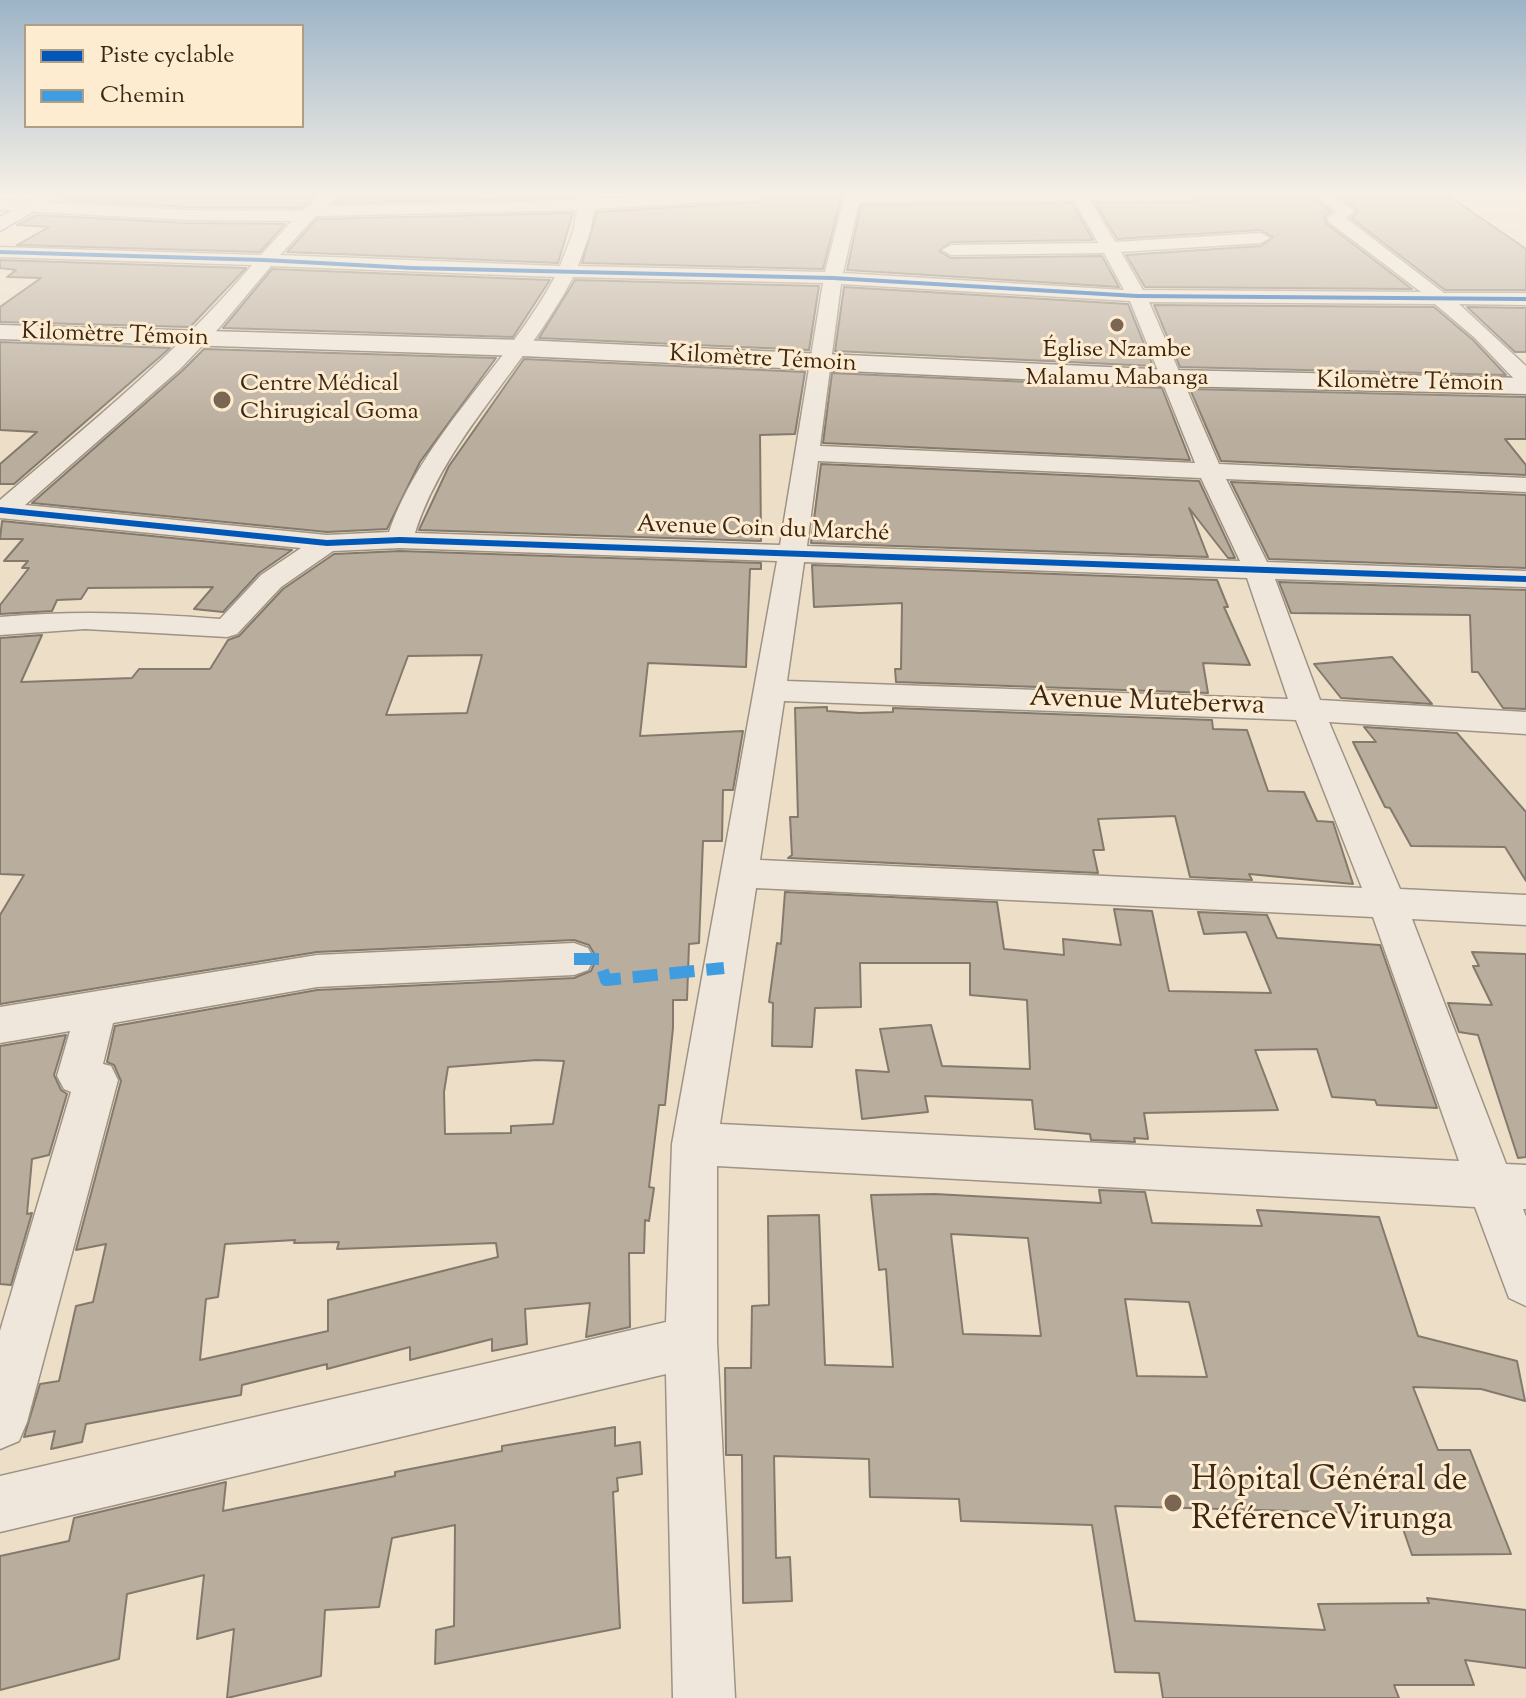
<!DOCTYPE html>
<html>
<head>
<meta charset="utf-8">
<style>
	body { margin:0 }
	#map { position:relative; width:1526px; height:1698px; overflow:hidden; background:#eddec7; font-family:"Sorts Mill Goudy",serif }
	canvas { display:block }
	.legend { position:absolute; left:24px; top:24px; width:280px; height:104px; box-sizing:border-box; background:#feecd0; border:2px solid #b09d85; margin:0; padding:10px 14px; list-style:none; font-size:24px; color:#3c2615 }
	.legend li { display:flex; align-items:center; gap:16px; height:40px }
	.legend b { width:40px; border:2px solid #b09d85 }
</style>
</head>
<body>
<div id="map">
<canvas width="1526" height="1698"></canvas>
<ul class="legend">
<li><b style="height:10px;background:#0057b8"></b>Piste cyclable</li>
<li><b style="height:10px;background:#3f9cdf"></b>Chemin</li>
</ul>
</div>
<script>
const g = document.querySelector('canvas').getContext('2d');
g.lineJoin = 'round';
function fillPath(path, color) { g.fillStyle = color; g.fill(path, 'evenodd'); }
function strokePath(path, color, width, dash) { g.strokeStyle = color; g.lineWidth = width; g.lineCap = dash ? 'butt' : 'round'; g.setLineDash(dash || []); g.stroke(path); }
function drawText(font, color, halo, rows, align = 'center') {
  g.font = font + ' "Sorts Mill Goudy",serif'; g.lineWidth = 6; g.setLineDash([]); g.textBaseline = 'middle'; g.strokeStyle = halo; g.fillStyle = color; for (const [text, x, y, turn = 0] of rows) {
    g.save(); g.translate(x, y); g.rotate((+turn || 0) * Math.PI / 180); g.textAlign = isNaN(turn) ? turn : align; if (halo) g.strokeText(text, 0, 0); g.fillText(text, 0, 0); g.restore();
  }
}
const building = new Path2D(`
	M74,194h244l-17,14 -114,-1 -125,-7z
	M342,194h235l-1,3 -242,6z
	M769,194h73l-19,75 -241,-6 15,-51 161,-10z
	M1355,194h91l80,55v41h-81l-94,-72 6,-5v-4l-20,-14h20z
	M1204,196h106l21,15 -7,6 3,7 85,65 -267,-2 -19,-32 135,-9 12,-9 -12,-7 -144,9 -22,-36 99,-1z
	M1072,203l21,37 -142,2 -12,9 12,7 151,-2 17,31 -272,-17 14,-65z
	M573,213l-15,50 -271,-11 30,-33z
	M36,215l151,8 98,1 -25,28 -243,-7 32,-18 -32,-2z
	M0,260l246,8 -56,59 -190,-5v-15l41,-29 -34,-1 9,-7 -16,-2z
	M272,269l278,11 -37,57 -290,-9z
	M575,280l244,6 -10,64 -270,-12z
	M844,287l284,17 25,62 -318,-15z
	M1154,305l280,2 39,33 33,35 -326,-8z
	M1467,307l59,1v44h-11z
	M0,342l170,6 -156,136h-14v-20l37,-32 -37,-2z
	M204,349l292,9 -76,104 -33,67 -60,3 -295,-29 150,-132z
	M524,359l281,13 -10,62 -35,1 1,106 -342,-11 30,-64z
	M832,373l330,15 28,72 -367,-17z
	M1190,389l336,8v42h-21l21,26v10l-305,-14z
	M821,464l378,17 36,77h-7l-39,-50 19,49 -397,-14z
	M1231,482l295,13v73l-257,-9z
	M2,521l290,29 -33,23 -36,39 -29,-3 19,-22 -125,1 -7,11 -24,1 -5,11 -52,3v-9l29,-37h-7l6,-7h-24l19,-22h-23z
	M400,551l361,12v6h-11l-4,98 -98,-4 -8,73 103,-5 -10,59h-10l-1,51h-19l-4,102 -10,1 -2,56h-14v28l-8,77h-6l-10,82 5,1 -5,33 -4,-1 -1,33h-15l1,74 -44,10 4,-34 -65,6 2,35 -35,7v-12l-82,21v-13l-83,22v-5l-85,21 -1,10 -155,29 -4,18 -31,7 4,-18 -31,6 16,-53 19,-3 17,-75 17,-4 13,-58 -30,6 45,-169 -7,-16 -7,-3 8,-36 202,-36 257,-12 17,-7 6,-13 -8,-13 -15,-5 -257,12 -317,52v-89l24,-40 -24,-1v-236l42,-3 -21,47 111,-4 7,-9h71l18,-29 11,-4 44,-47 51,-35zM482,655l-15,58 -81,2 22,-59zM537,1060l27,1 -11,63 -42,2v7l-66,1 -1,-42 4,-25zM295,1240l-1,3 45,-1 -2,7 159,-6 2,14 -170,43v31l-128,29 6,-61 12,-2 7,-53z
	M812,565l405,15 11,27h-4l26,58 -47,-2 5,30 -312,-11 -1,-13h6l1,-66 -88,4z
	M1279,582l247,8v119l-23,-1 -25,-36h-6l-2,-57 -179,-2z
	M1392,657l40,47 -91,-6 -27,-34z
	M827,707v4l33,2 33,-1v-4l319,12 1,9 34,1 21,61 36,1 13,29 16,1 20,62 -104,-10 3,6 -62,-3 -15,-61 -77,3 6,31h-11l5,23 -310,-15 4,-3 -2,-38h8l-3,-109z
	M1364,727l93,6 69,79v69l-21,-34 -94,-1 -21,-38 -5,-1 -32,-65h23z
	M785,892l212,10 7,47 60,6 -1,-16 58,6 -7,-36 38,2 17,80 102,2 -25,-61 -42,2 -6,-22 69,3 10,23 103,7 57,163 -60,-3 -2,-5 -43,-3 -15,-48 -62,1 23,60 -134,3 4,26 -14,-1 1,4 -44,-2 -1,-6 -55,-5 -3,-29 -107,-4 3,16 -66,7 -6,-49 33,2 -9,-43 51,-4 11,41 88,3 -3,-69 -57,-5v-32h-110l1,44 -46,1 -3,39 -40,-1 1,-43 -4,-1 8,-59 4,1z
	M1472,952l54,2v203l-8,1 -40,-123 -19,-3 -11,-29 44,2 -19,-39h6z
	M66,1035l-12,40 7,15 6,4 -18,61 -17,4 -5,55 5,-1 -21,72 -11,-1v-238z
	M1099,1190l46,2 7,31 110,3 -5,-16 122,7 39,119 99,25 8,40 -44,-12 -68,-2 25,63h32l41,104 -99,1 -14,-41 -283,-8 20,115 190,9 -7,-26 111,-1 -2,-5 99,12v58l-61,-8 9,25h-80l5,13h-236l-4,-25 -44,-1 -23,-147 -131,-4 -2,-22 -89,-2 -1,-38 -95,-3 2,102 14,-1 2,44 -49,2 -1,-148h-16l-1,-87h26l1,-62 17,-1 -1,-89 51,-1 6,150 68,2 -7,-98 -7,1 -8,-75 64,-1 166,9zM951,1234l77,4 13,98 -78,-2zM1125,1299l64,3 18,75 -70,-1z
	M615,1427v19l25,-4 2,32 -25,4 1,13 -5,1 7,136 -185,36 1,-34 18,-4 1,-101 -63,13 -13,69 -54,3 -4,66 -94,22 7,-69 -37,10 7,-64 -77,19 -8,65 -119,31v-134l69,-15 5,-23 152,-36 -3,29 172,-35v-4l107,-21v-5z`);
fillPath(building, '#b9ad9d');
strokePath(building, '#847a6c', 2);
const street = new Path2D(`
	M322,194h17l-12,12 252,-6 1,-6h16l-1,5 90,-5h81l-8,5 -164,10 -4,23 -12,34 247,6 20,-78h357l-8,5 -104,1 25,42 146,-9 9,5 -9,5 -140,9 22,38 278,2 -92,-70 -2,-4 9,-7 -24,-17h18l25,17 -9,7 98,75h82v12l-67,-1 67,62v18l-8,-1 -43,-45 -40,-34 -286,-2 70,162 307,14v14l-300,-13 41,83 259,9v16l-251,-8 45,121 206,12v22l-197,-12 71,167 126,6v30l-114,-6 94,245 20,1v44h-3l3,8v89l-17,-8 -34,-91 -758,-41v176l18,356h-62l-7,-324 -666,158v-56l666,-154 6,-178 105,-583 -377,-13 -67,3 -52,36 -44,47 -10,3 -142,-8 -85,6v-18c74,-7 146,-4 220,2l41,-44 40,-27 -301,-30v-18c88,-75 177,-146 252,-235l-252,-8v-10l261,8 31,-34 -105,-1 -187,-10v-10l187,10 115,1zM1074,200l24,43 -147,2 -9,5 9,5 153,-2 20,37 -281,-17 16,-71zM577,210l-4,22 -13,34 -280,-11 36,-39zM271,266l284,11c-49,90 -132,158 -166,255l-62,3 -302,-30 155,-136 39,-41zM573,277l250,6 -43,262 -365,-12c31,-97 112,-166 158,-256zM841,284l289,17 65,162 -375,-17zM818,461l383,17 39,83 -433,-15zM804,562l443,16 41,121 -501,-18zM784,701l512,19 66,168 -602,-28zM756,888l617,29 86,244 -739,-37z
	M574,943l14,5 6,11 -6,11 -14,5 -257,12 -204,36 -10,41 8,2 7,14 -91,342 -8,19 -19,8v-118l71,-239 -7,-3 -7,-13 13,-45 -70,12v-36l317,-52z`);
const secondary = new Path2D(`
	M41,194h23l-64,37v-14z
	M0,325l522,15 651,30 353,8v16l-353,-8 -651,-30 -522,-17z`);
strokePath(street, '#9e9384', 3);
strokePath(secondary, '#847a6c', 3);
fillPath(street, '#efe7db');
fillPath(secondary, '#efe7db');
strokePath(new Path2D(`
	M574,959h25`), '#3f9cdf', 10, [20, 10]);
strokePath(new Path2D(`
	M574,959h25l7,21 118,-12`), '#3f9cdf', 12, [25, 12]);
fillPath(new Path2D(`
	M0,250l264,8 148,8 421,10 304,18 389,3v4l-389,-3 -304,-18 -421,-10 -148,-8 -264,-8z
	M0,507l327,33 73,-3 1126,39v6l-1126,-39 -73,3 -327,-33z`), '#0057b8');
const sky = g.createLinearGradient(0, 0, 0, 431);
sky.addColorStop(0, '#9cb4c7');
sky.addColorStop(0.45, '#f7f0e6');
sky.addColorStop(1, '#f7f0e600');
g.fillStyle = sky;
g.fillRect(0, 0, 1526, 431);
for (const [x, y, r, color] of [
	[1117,325,8,"#7a6653"],
	[222,400,10,"#7a6653"],
	[1173,1503,10,"#7a6653"]
]) { const dot = new Path2D(); dot.arc(x, y, r, 0, 2 * Math.PI); g.fillStyle = color; g.fill(dot); strokePath(dot, '#feecd0', 3); }
drawText('24px', '#3c2615', '#feecd0', [
	["Kilomètre Témoin",115,337,2],
	["Kilomètre Témoin",763,361,3],
	["Kilomètre Témoin",1410,384,1],
	["Avenue Coin du Marché",763,531,2]
]);
drawText('24px', '#3c2615', '#feecd0', [
	["Église Nzambe",1117,352],
	["Malamu Mabanga",1117,380],
	["Centre Médical",240,386,"left"],
	["Chirugical Goma",240,414,"left"]
]);
drawText('28px', '#3c2615', '#feecd0', [
	["Avenue Muteberwa",1147,704,2]
]);
drawText('34px', '#3c2615', '#feecd0', [
	["Hôpital Général de",1191,1483],
	["RéférenceVirunga",1191,1522]
], 'left');
</script>
</body>
</html>
